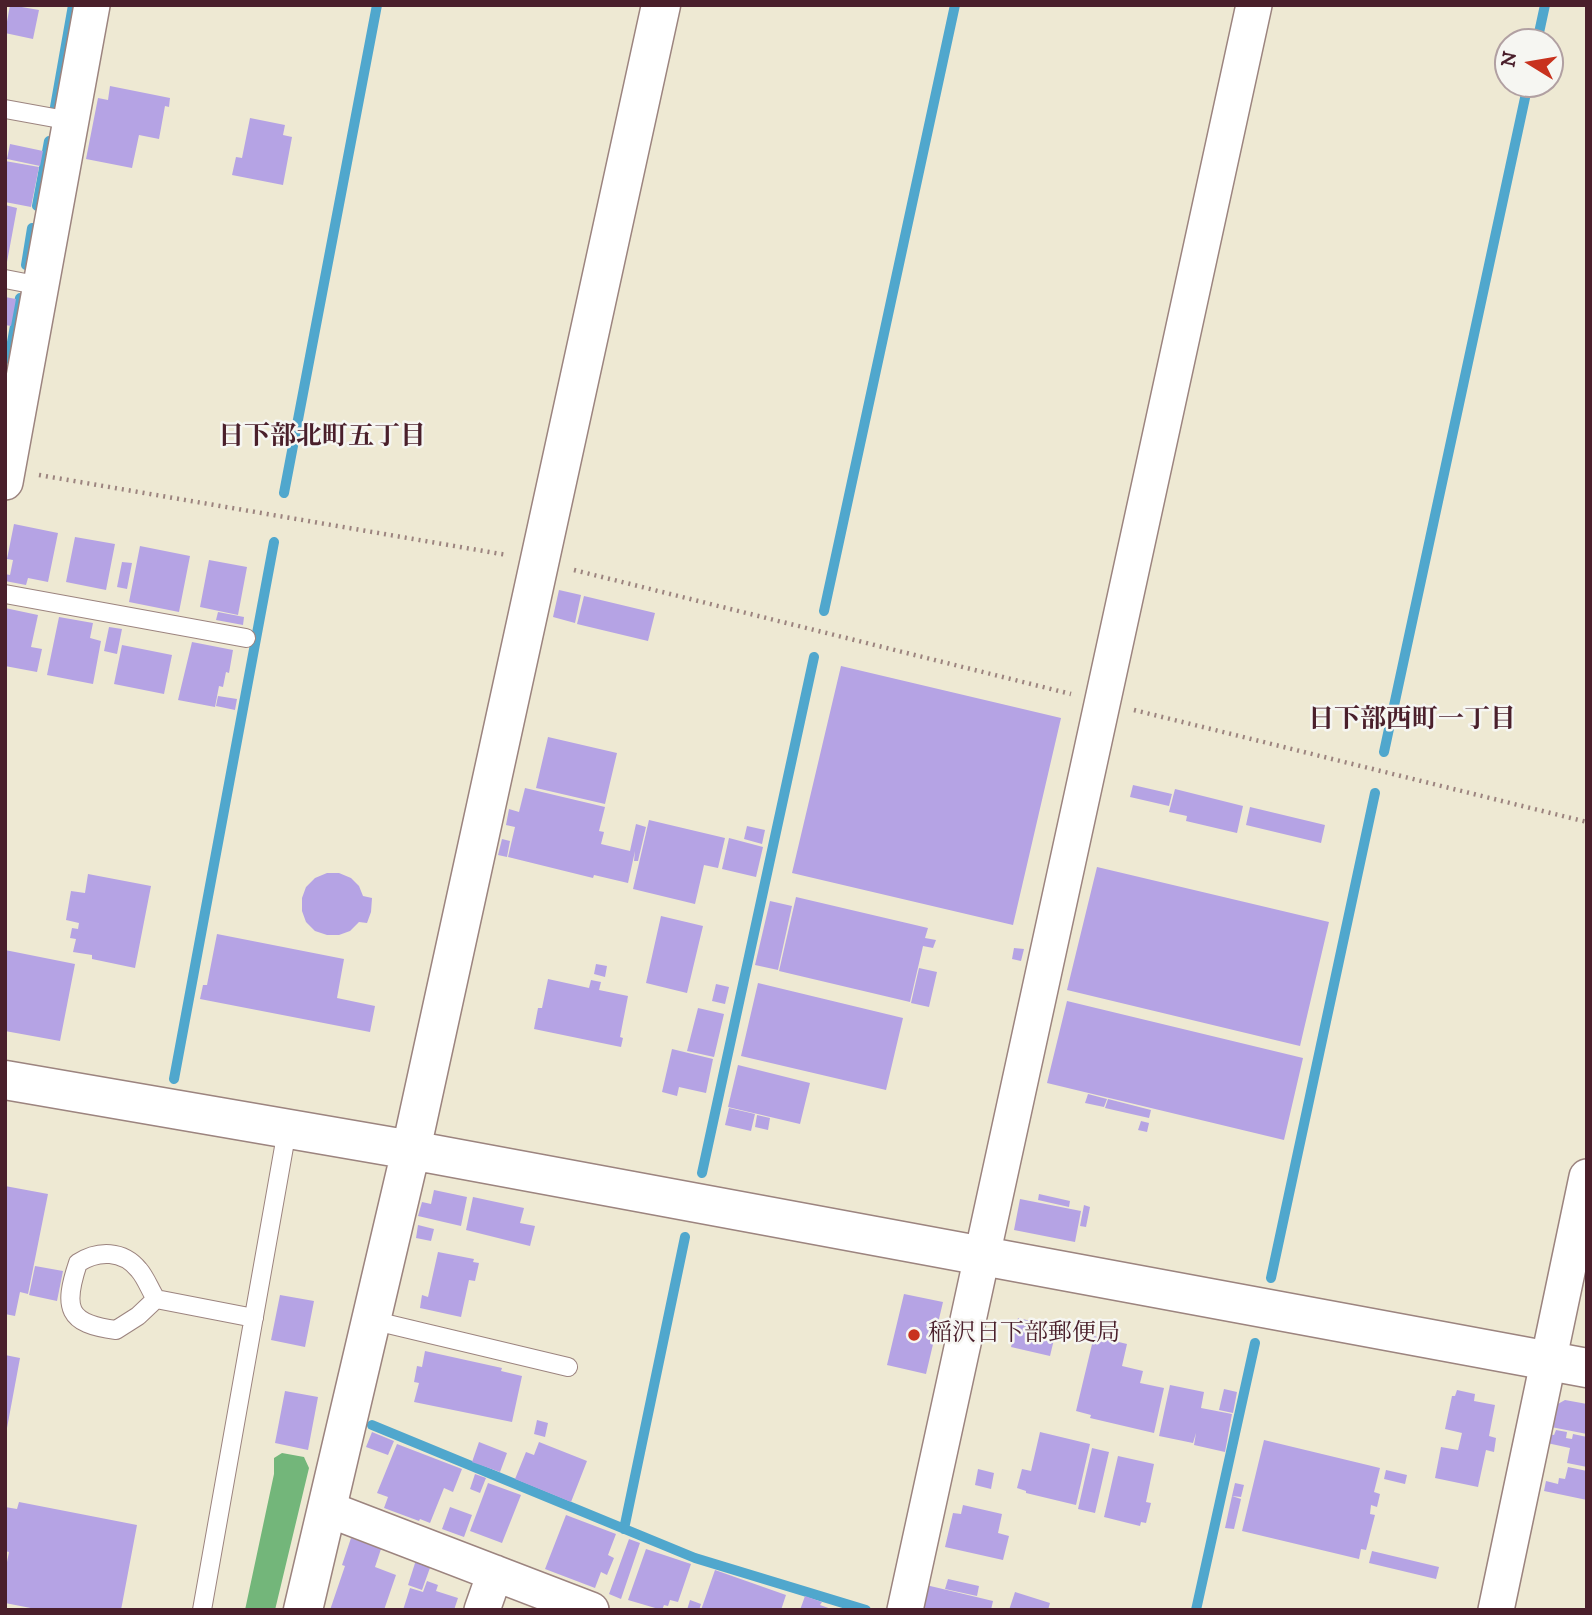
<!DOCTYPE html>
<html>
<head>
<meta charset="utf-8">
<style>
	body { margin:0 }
	#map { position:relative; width:1592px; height:1615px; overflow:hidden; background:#eee9d3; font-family:"IM FELL DW Pica",serif }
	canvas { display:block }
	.frame { position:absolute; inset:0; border:7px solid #4a1f2b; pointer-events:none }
	.north { position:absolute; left:1494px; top:28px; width:70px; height:70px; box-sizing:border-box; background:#f6f6f2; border:2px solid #b1a0a2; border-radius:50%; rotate:281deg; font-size:19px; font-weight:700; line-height:28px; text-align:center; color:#4a1f2b }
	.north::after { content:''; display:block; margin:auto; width:24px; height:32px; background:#c8321e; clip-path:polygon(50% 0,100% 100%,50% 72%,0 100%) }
</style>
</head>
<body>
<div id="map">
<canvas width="1592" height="1615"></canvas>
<div class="frame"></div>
<div class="north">N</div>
</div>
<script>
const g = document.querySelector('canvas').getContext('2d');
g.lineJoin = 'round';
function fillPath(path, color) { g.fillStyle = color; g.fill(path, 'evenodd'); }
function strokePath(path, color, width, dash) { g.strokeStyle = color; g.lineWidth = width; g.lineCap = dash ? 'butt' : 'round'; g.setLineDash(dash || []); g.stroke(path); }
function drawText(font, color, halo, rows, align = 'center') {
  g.font = font + ' "IM FELL DW Pica","Noto Serif JP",serif'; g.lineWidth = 5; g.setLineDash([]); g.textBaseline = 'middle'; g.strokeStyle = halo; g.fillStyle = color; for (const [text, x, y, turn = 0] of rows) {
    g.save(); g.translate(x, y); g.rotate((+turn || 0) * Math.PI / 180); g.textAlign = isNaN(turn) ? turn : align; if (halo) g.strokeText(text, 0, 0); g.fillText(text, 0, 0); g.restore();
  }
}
fillPath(new Path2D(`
	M282,1453l22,4 5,11 -34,142h-30l29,-136v-16z`), '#73b67a');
strokePath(new Path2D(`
	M1537,42l8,-37
	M55,107l18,-102
	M37,206l12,-65
	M26,265l6,-37
	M9,359l11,-61
	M5,377v-1
	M284,493l93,-488
	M824,611l131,-606
	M1384,752l144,-668
	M174,1079l100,-537
	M702,1173l112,-516
	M1271,1278l104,-485
	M372,1425l323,133 171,52
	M624,1529l61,-292
	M1196,1610l59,-267`), '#50a7cd', 10);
fillPath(new Path2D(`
	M10,5l29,5 -6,29 -28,-6z
	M110,86l60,12 -1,9 -4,-1 -6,33 -20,-4 -7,33 -46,-9 12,-61 10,2z
	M250,118l35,7 -2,10 9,2 -9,48 -51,-10 4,-18 6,1z
	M10,144l33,7 -3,15 -33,-7z
	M5,161l34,6 -8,40 -26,-5z
	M5,205l12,3 -10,54h-2z
	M5,297l11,2 -5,27 -6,-1z
	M14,524l44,9 -10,49 -20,-4 -2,7 -21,-4v-7l5,1 3,-15 -6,-1z
	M75,537l40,7 -9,46 -40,-8z
	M140,546l50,10 -11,56 -50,-10z
	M209,560l38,7 -9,48 -38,-8z
	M122,562l10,1 -5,26 -10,-2z
	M559,590l22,5 -6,28 -22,-6z
	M584,596l71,17 -7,28 -71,-17z
	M5,608l33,7 -7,32 11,2 -5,23 -32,-6z
	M218,612l26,5 -1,8 -27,-5z
	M59,617l34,6 -3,15 11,3 -8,43 -46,-9z
	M109,627l13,2 -5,25 -13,-3z
	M192,642l41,8 -4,23 -3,-1 -3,15 -4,-1 -4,21 -37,-7z
	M122,645l50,10 -8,39 -50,-10z
	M841,666l220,52 -48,207 -221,-52z
	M218,696l19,3 -2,11 -19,-4z
	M548,737l69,16 -12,51 -69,-16z
	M1133,785l39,9 -3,12 -39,-9z
	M525,788l80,19 -6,24 5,1 -3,12 29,7 6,-27 10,3 -8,34h-4l1,-10 -7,32 -34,-8 -1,3 -85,-21 7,-30 -9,-2 3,-16 10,3z
	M1175,789l68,17 -6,27 -51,-12 1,-5 -18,-4z
	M1250,807l75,18 -4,18 -75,-18z
	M649,820l76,18 -7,30 -14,-3 -9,39 -62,-15z
	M747,826l18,4 -3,14 -18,-5z
	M729,838l34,9 -7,30 -34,-8z
	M502,839l8,2 -3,16 -9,-2z
	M1097,867l232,55 -29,124 -233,-56z
	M327,873h12l12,5 8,8 4,10 9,2 -1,14 -4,11 -8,-1 -9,9 -11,4h-12l-12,-4 -9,-9 -4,-11v-13l4,-11 9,-9z
	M88,874l63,12 -16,82 -43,-9v-4l-19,-3 3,-13 -6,-1 2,-10 6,1 1,-6 -13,-3 5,-29 14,2z
	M796,897l132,31 -3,10 11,2 -3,8 -10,-2 -13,56 -131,-31z
	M770,901l22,5 -14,64 -23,-5z
	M661,916l42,10 -16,67 -41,-10z
	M217,934l127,25 -7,39 38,8 -5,26 -170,-33 3,-14h4z
	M1014,948l10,1 -3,12 -9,-2z
	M5,950l70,14 -15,77 -55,-10z
	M596,964l11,2 -2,11 -11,-3z
	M919,968l18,4 -8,35 -18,-4z
	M548,979l41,9 2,-8 10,2 -2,8 29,6 -8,41 3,1 -2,9 -87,-18 4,-21h4z
	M758,983l145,35 -17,72 -145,-34z
	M716,984l13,3 -4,17 -13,-3z
	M1067,1001l236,57 -19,82 -237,-57z
	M698,1008l26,6 -10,43 -27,-6z
	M672,1049l41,10 -7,34 -27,-6 -2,9 -15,-4z
	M738,1065l72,18 -10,41 -72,-17z
	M1088,1094l19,5 -3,8 -19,-4z
	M1108,1099l43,11 -2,8 -44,-10z
	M729,1108l26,6 -4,17 -26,-6z
	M757,1115l13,3 -2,12 -13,-3z
	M1141,1121l8,2 -2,9 -9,-2z
	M5,1186l43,8 -20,100 -8,-2 -5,24 -10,-2z
	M434,1190l33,7 -6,29 -43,-10 4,-14 9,2z
	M1039,1194l31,7 -1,6 -31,-7z
	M473,1197l51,11 -4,15 15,3 -5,20 -64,-16z
	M1020,1199l61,12 -6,31 -61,-12z
	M1084,1205l6,2 -4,20 -6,-1z
	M418,1225l16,4 -3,12 -15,-3z
	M438,1252l36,7 -1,3 6,1 -4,18 -6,-1 -8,37 -41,-9 2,-13 6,2z
	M35,1266l28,5 -6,30 -28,-6z
	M904,1294l39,8 -17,72 -39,-9z
	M280,1295l34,6 -9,46 -34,-7z
	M1018,1318l39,9 -7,29 -39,-9z
	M1094,1336l33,8 -5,22 21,5 -3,12 24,5 -10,45 -64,-15 1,-3 -15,-4z
	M425,1351l77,17 -1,3 21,5 -10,46 -98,-20 5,-19 -5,-1 3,-16 5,1z
	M5,1355l15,3 -13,70h-2z
	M1170,1385l34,7 -3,16 31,6 -7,38 -31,-7 2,-12 -3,10 -34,-7z
	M1224,1389l13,3 -4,21 -14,-3z
	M1457,1390l18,4 -1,7 21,4 -6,31 7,2 -2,14 -8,-2 -8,37 -43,-9 6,-31 17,3 4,-17 -17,-4 7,-33h3z
	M285,1391l33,6 -10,53 -33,-7z
	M1565,1400l22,4v30l-36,-7 5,-22z
	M537,1420l11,3 -3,14 -11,-3z
	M1556,1430l11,2 -1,6 6,1 1,-5 14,3v30l-20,-4 3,-15 -23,-5 2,-9 5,1z
	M372,1432l22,9 -6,14 -22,-8z
	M1040,1432l50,12 -14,61 -50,-12v-2l-9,-3 5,-19 9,2z
	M1264,1440l116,28 -6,24 6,2 -3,13 -6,-2 -1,9 5,1 -9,35 -5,-1 -2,10 -117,-28z
	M479,1442l28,11 -7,19 -28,-10z
	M539,1442l48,19 -16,41 -56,-23 11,-27 8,3z
	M397,1444l65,25 -9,23 -9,-4 -14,35 -10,-4 -1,2 -35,-13 4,-11 -11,-4z
	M1092,1448l17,4 -14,61 -17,-4z
	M1118,1456l36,8 -8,38 5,1 -5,20 -5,-1 -1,4 -36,-9z
	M1568,1467l19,4v29l-43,-9 2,-10 12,3 1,-6 6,1z
	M978,1469l16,4 -3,16 -16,-4z
	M1386,1470l21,5 -2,9 -21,-5z
	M475,1474l11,4 -6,15 -10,-4z
	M488,1483l33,12 -19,48 -32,-12z
	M1235,1483l9,2 -3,12 -9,-1z
	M1232,1496l9,3 -7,30 -9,-1z
	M19,1502l118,23 -16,85h-80l-36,-7v-31l4,-20 -4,-1v-44l12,2z
	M963,1505l39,9 -4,19 11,3 -6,24 -58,-13 8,-34 8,1z
	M450,1507l22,8 -8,22 -22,-8z
	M566,1515l50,19 -8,21 6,3 -7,17 -6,-3 -6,16 -50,-19z
	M351,1538l30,11 -6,18 21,8 -12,35h-54l15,-44 -3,-1z
	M629,1539l11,4 -19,56 -12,-5z
	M646,1549l45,15 -13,38 -8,-2 -2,6 -4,-1 -2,5 -34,-10z
	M1372,1551l67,16 -3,12 -67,-16z
	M416,1560l15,5 -9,25 -14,-5z
	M715,1570l71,25 -5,15h-80z
	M948,1579l31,7 -2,10 -32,-7z
	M427,1581l11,4 -2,6 22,7 -4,12h-51l7,-22 13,4z
	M926,1585l67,16 -2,9h-57l-13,-3z
	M1015,1592l35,11 -2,7h-39z
	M805,1596l17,6 -2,3 14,5h-34z
	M690,1600l11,4 -2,6h-12z`), '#b5a3e4');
const service = new Path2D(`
	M5,109l66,12
	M5,279l36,7
	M5,594l241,44
	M156,1299c-6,-9 -10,-21 -17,-29 -16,-20 -41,-20 -61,-7 -15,45 -11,61 38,67l22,-14 18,-17 98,19
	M371,1320l197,47
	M202,1610l85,-480`);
const minor = new Path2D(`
	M5,482l87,-477
	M328,1509l263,101
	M482,1610l13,-37
	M905,1610l349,-1605
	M1496,1610l91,-433`);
const tertiary = new Path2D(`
	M5,1080l406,70 1176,218
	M303,1610l108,-460 250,-1145`);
strokePath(service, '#9c847f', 20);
strokePath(minor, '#9c847f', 38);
strokePath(tertiary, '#9c847f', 41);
strokePath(new Path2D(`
	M39,475l468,80
	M574,570l497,124
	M1134,710l453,112`), '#9c847f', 4.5, [2, 5]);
strokePath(service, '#fff', 18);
strokePath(minor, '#fff', 35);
strokePath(tertiary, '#fff', 38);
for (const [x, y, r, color] of [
	[914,1335,7,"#c8321e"]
]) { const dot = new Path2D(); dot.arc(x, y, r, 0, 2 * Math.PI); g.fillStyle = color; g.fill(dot); strokePath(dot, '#f6f6f2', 2.5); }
drawText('24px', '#4a1f2b', '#f6f6f2', [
	["稲沢日下部郵便局",928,1335]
], 'left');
drawText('bold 26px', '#4a1f2b', '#f6f6f2', [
	["日下部北町五丁目",322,439],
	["日下部西町一丁目",1412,722]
]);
</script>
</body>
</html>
